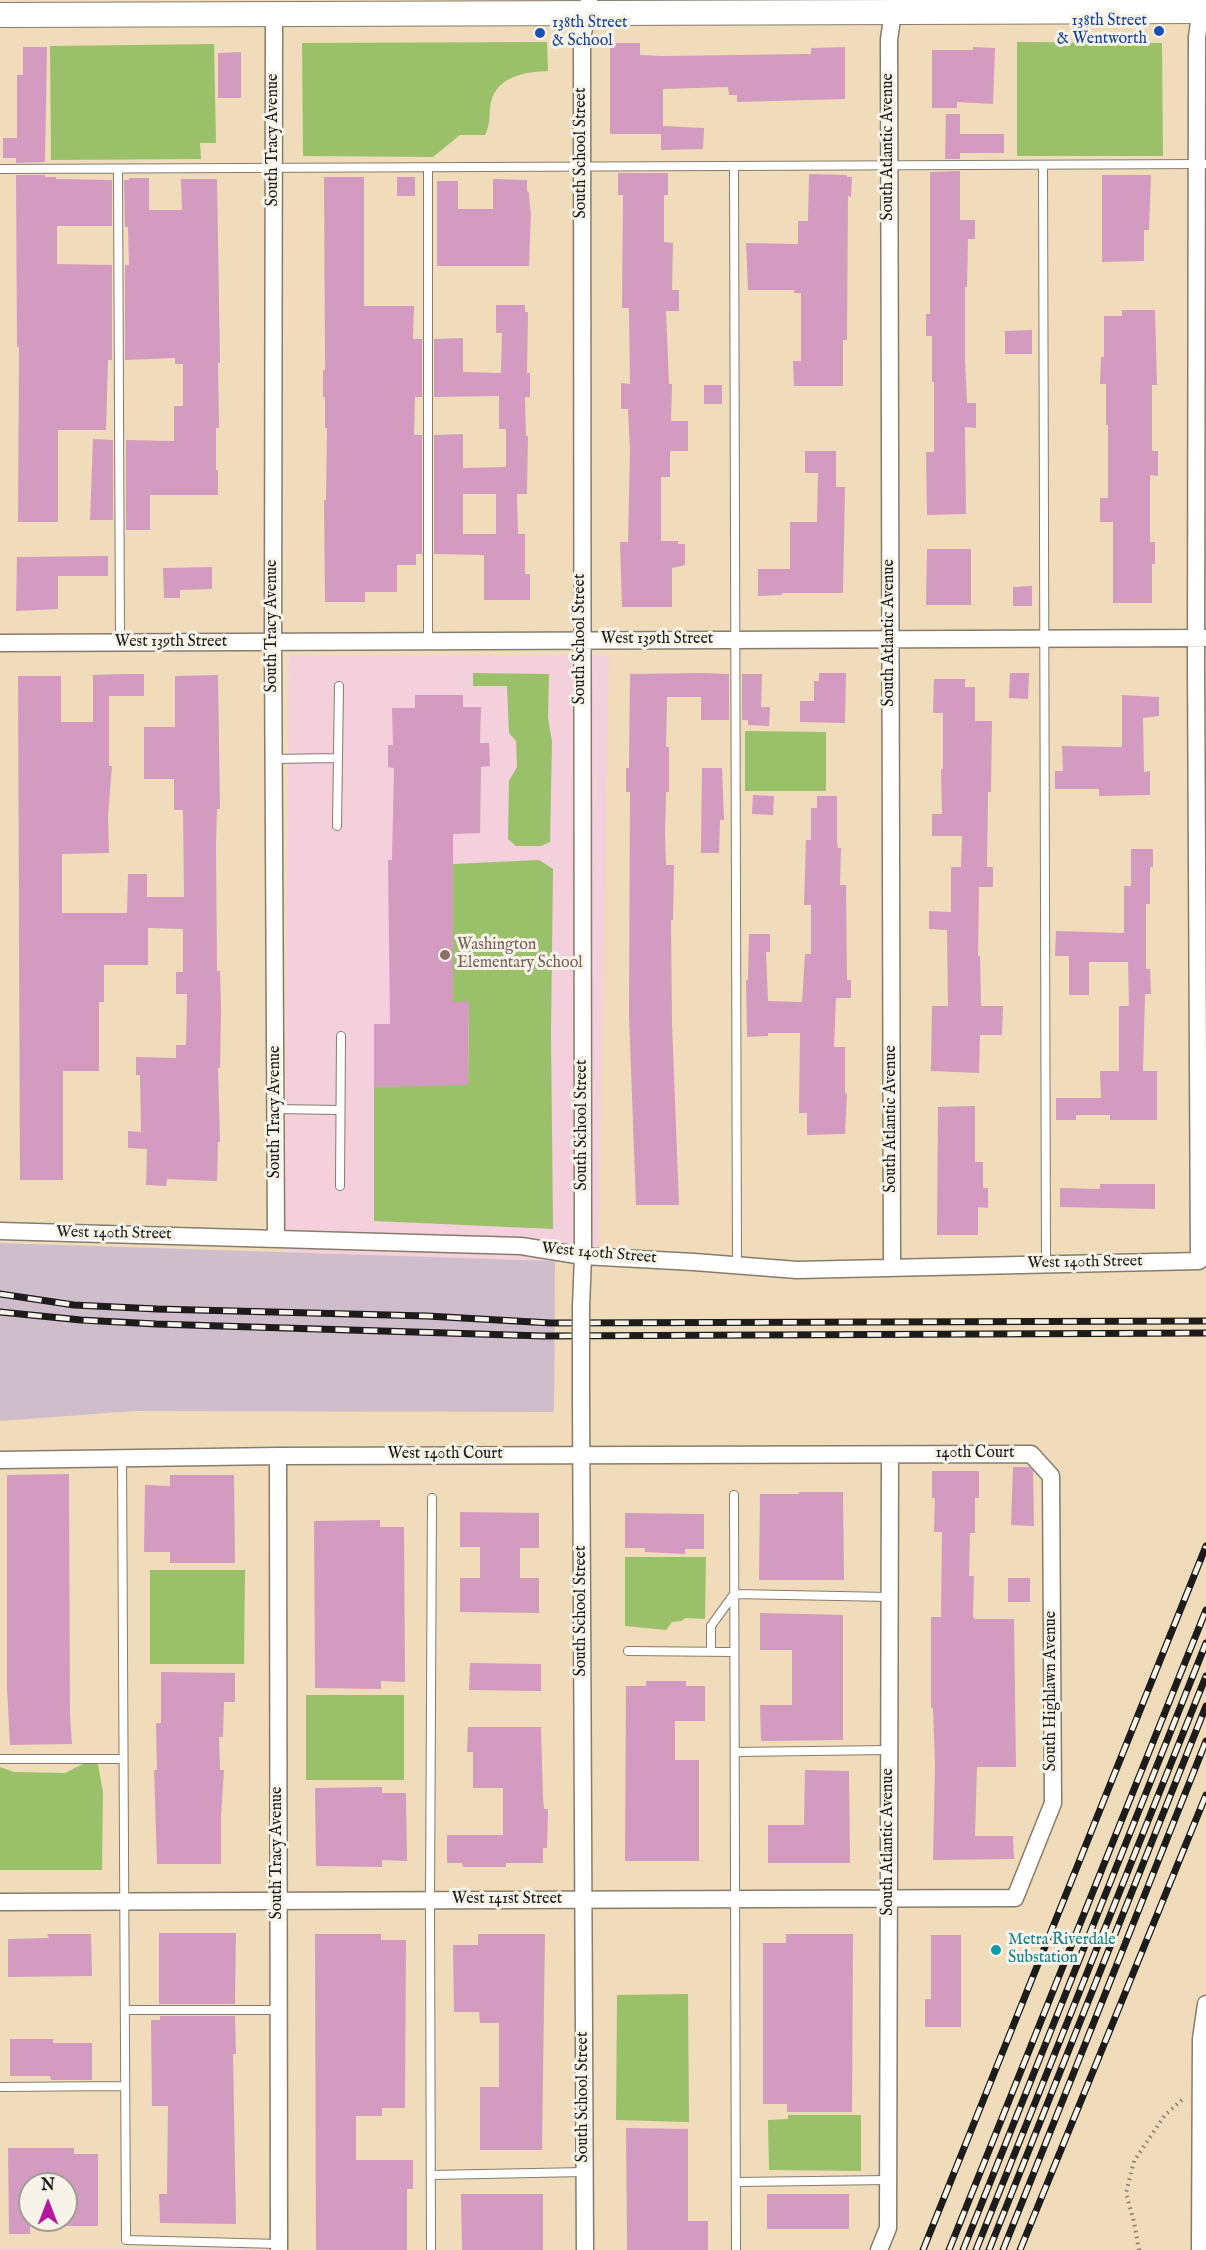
<!DOCTYPE html>
<html>
<head>
<meta charset="utf-8">
<style>
	body { margin:0 }
	#map { position:relative; width:1206px; height:2250px; overflow:hidden; background:#f0dcba; font-family:"IM FELL English",serif }
	canvas { display:block }
	.north { position:absolute; left:18px; top:2172px; width:60px; height:60px; box-sizing:border-box; background:#f7f3e8; border:2px solid #9f9d96; border-radius:50%; rotate:0deg; font-size:16px; font-weight:700; line-height:24px; text-align:center; color:#1c1c1c }
	.north::after { content:''; display:block; margin:auto; width:21px; height:27px; background:#b5179e; clip-path:polygon(50% 0,100% 100%,50% 72%,0 100%) }
</style>
</head>
<body>
<div id="map">
<canvas width="1206" height="2250"></canvas>
<div class="north">N</div>
</div>
<script>
const g = document.querySelector('canvas').getContext('2d');
g.lineJoin = 'round';
function fillPath(path, color) { g.fillStyle = color; g.fill(path, 'evenodd'); }
function strokePath(path, color, width, dash) { g.strokeStyle = color; g.lineWidth = width; g.lineCap = dash ? 'butt' : 'round'; g.setLineDash(dash || []); g.stroke(path); }
function drawText(font, color, halo, rows, align = 'center') {
  g.font = font + ' "IM FELL English",serif'; g.lineWidth = 6; g.setLineDash([]); g.textBaseline = 'middle'; g.strokeStyle = halo; g.fillStyle = color; for (const [text, x, y, turn = 0] of rows) {
    g.save(); g.translate(x, y); g.rotate((+turn || 0) * Math.PI / 180); g.textAlign = isNaN(turn) ? turn : align; if (halo) g.strokeText(text, 0, 0); g.fillText(text, 0, 0); g.restore();
  }
}
fillPath(new Path2D(`
	M289,655h320l-11,612 -43,-6 -270,-9z
	M0,2248h248v2h-248z`), '#f4cfdc');
fillPath(new Path2D(`
	M0,1243l555,18 -1,151 -419,-1 -135,10z`), '#d0bdcc');
fillPath(new Path2D(`
	M547,42l1,29c-25,1 -55,6 -58,37 -1,11 0,17 -5,27h-25l-27,22 -130,-1 -1,-113z
	M1017,42l145,1 1,113h-146z
	M214,44l2,99h-16l1,16 -150,1 -1,-114z
	M473,673l76,1 -1,44 4,24 -2,100 -9,4h-25l-8,-7 1,-58 8,-14 -1,-26 -7,-8 -2,-47h-34z
	M745,731l81,1v59h-81z
	M539,860l14,9 -2,163 2,197 -179,-8v-134l94,-3 1,-82h-16v-138z
	M625,1557h81l-1,62 -19,-1 -5,3 -9,1 -6,8 -41,-4z
	M150,1570h95l-1,94h-94z
	M306,1695h98v85h-98z
	M83,1764h15l5,29 -1,77h-102v-103l14,5 51,1z
	M688,1994l1,128 -73,-2 1,-125z
	M788,2115h73v56l-92,-1 -1,-50 20,-1z`), '#9bc06a');
fillPath(new Path2D(`
	M610,43h30v12l23,1 148,-2v-6l34,-1v52l-108,3v-7h-8l-1,-8 -65,2v37l41,2 -1,21 -42,1v-16h-51z
	M23,47h24l-2,115 -29,1v-5h-13v-20h14v-63h6z
	M973,47l22,1 -2,56 -36,-2v6h-25v-58h41z
	M241,52v46h-23v-45z
	M946,114h14v20h44v19h-44v6h-15z
	M960,171v49h15v19h-7l-1,48h-2v72l2,44h9v25l-11,-1 1,87 -39,1 -1,-63h8v-70h-2v-46h-6v-22h4v-142z
	M618,173h50v22h-4v47l9,1 -1,47h7v21h-13l3,73h3l-1,37h17v30h-18v26h-9v64h17v3h7v21l-13,3v39h-50l-2,-65h8l2,-91 -2,-42h-7v-26l9,1 -1,-76h-7l1,-113h-5z
	M809,174l38,1v2h5l-1,20 -3,-1 -1,144h-4v46h-49l-1,-25h8v-68h-7v-3h-46l-2,-47 52,1v-23h10z
	M16,175h29v2h11v2l56,1v46h-55v38l55,1v95h-4l-2,70h-48v92h-40l1,-175h-2z
	M1102,175h49l-2,55h-5v31l-42,1z
	M324,177h40v129h50l-1,33h9v58h-7l-1,38h8v119h-6v11h-19v27h-32v10h-40l-1,-102h2l1,-72h-2v-31h-2v-27h2z
	M397,177h18v19h-18z
	M129,178h20v32h33l-1,-31h36l3,184h-2l1,65h-3v42h2v25h-68v35h-24v-90l48,1v-35h9v-42h-8v-6l-50,2v-95h4l-1,-38h-3l-1,-47h5z
	M493,179l34,1v11l2,2 1,16h1l-2,57h-92v-85h21v28h35z
	M496,305h29v7h3l-1,61h3v24h-5l1,39h2l-1,58h-10l1,40h7v40h5v26h-46v-45l-50,-1v-119l29,-1v34l43,-1v-38h-7v-33l-65,1v-58l29,-1v34l38,1 1,-40h-6zM463,494h33v40h-33z
	M1122,310h33l2,75h-5v66h6v25l-8,-1v67h5v22h-3v39h-39v-81h-13v-24h8v-73h-2v-41h-6l1,-27h3v-41h18z
	M1032,330v24h-27v-23z
	M704,385h18v19h-18z
	M93,439l20,1v80h-23z
	M805,451h31v36h9l-2,106h-61v2l-24,1v-27h32v-47h27l1,-49h-13z
	M927,549h44v56h-45z
	M108,556v20h-50v33l-42,2 1,-54z
	M212,567v22l-32,1v8h-16l-1,-30z
	M1032,586v20h-19v-19z
	M702,673l27,1v46h-28v-23h-34l-1,50h3v45h-3l-1,42 1,31h8l-1,55h-2l1,103 7,182h-43l-7,-190 1,-223h-4v-24h3l1,-94z
	M819,673h27l-1,50 -45,-1v-21h14v-20h5z
	M1010,673h19l-1,26 -19,-1z
	M124,674h20v22h-35v70h3l-4,50 1,37 -47,1v59h65l1,-39h19v23h37l-1,-87h-9v-31h-30v-52h31v-51l43,-1 2,134h-3l-1,36 1,126h3l1,38 -1,59h-2l2,74h-2l-1,39 -50,-2 -1,7 -20,-1 1,-36 -19,-1v-17l13,1 -1,-57h-4v-18l40,1v-13h10l1,-51h-11v-22h7v-43l-35,-1v37h-44v37h-5v69h-36v109h-43l-2,-504h43v46h32v-47z
	M742,674h20l-1,33h9l-1,19 -21,-1v-5h-6z
	M934,679h31v8h10v34h17l-1,71h-3l-1,75h6v20h-14l-1,69h2l1,50h22l-1,29h-22l-1,38 -48,-2 1,-65h16l-1,-76 -18,-1v-18l22,1v-45h10l1,-31h-30v-22h10l-1,-45h2v-56h-10z
	M415,695h48v12h18l-1,36h9l1,23 -9,1 -1,66 -27,1v168l16,-1 -1,84 -94,2v-63h16l-2,-164h4l2,-92 -6,-1v-22h5l-1,-37h23z
	M1122,695l37,2v19l-16,2 1,54 6,-1v24l-51,1v-7h-44v-18h8l-1,-25 60,1z
	M702,768h20l2,52h-4l-1,33h-18z
	M753,795l21,1 -1,19 -21,-1z
	M817,796h20v45l1,7h3l-1,37h6l1,95h4v18h-15l-2,49h11v46h2l-2,41 -38,1v-22h-8l1,-80h-32v3l-21,1 -1,-57h2l1,-46h21v18h-4l2,49 34,1 3,-48h6v-49h-7l2,-65h5v-32h6z
	M1131,849h22v18h-3v37h-4v65h4l1,25h-6l-2,77h14v49h-47v-5h-34v5h-20v-22h45l-1,-27h19v-65h10l-1,-44h-39v33h-20v-39h-14l1,-25 68,2v-47h7z
	M975,1106v56h8v26h5v20l-10,-1v28h-41l1,-128z
	M1100,1184h55v25l-95,-2v-19l40,1z
	M1013,1467h16l4,4 1,55 -23,-1z
	M932,1471h47v27h-4v35h-5l-1,43h5l-1,41 2,2h39l2,148h-39l-2,69h38l1,23 -81,1 2,-95 -2,-57h-2v-91h10l1,-85h-8l1,-34h-3z
	M69,1474l1,242 2,28 -62,1 -3,-57v-213z
	M170,1475h64l1,88h-65v-11h-26l1,-67 25,1z
	M799,1492h44l1,88h-85l1,-86h39z
	M460,1512l79,1v35h-19v30h19v35l-79,-1v-34h20v-31h-20z
	M625,1513l79,1v35h-19v5l-40,-2v-4h-20z
	M380,1520v7h24l1,155 -24,-1v8l-66,-1 -1,-167z
	M1008,1578h22v24h-22z
	M760,1613l83,2v125l-82,1 -1,-36h32v-55h-32z
	M470,1663l71,1v27l-72,-1z
	M161,1672l74,1v29h-11l-1,35h-4l1,33h4l-3,47v47h-64l-3,-94h3l-1,-47h5z
	M646,1681h40v5h19v35h-30v39h24v101h-74l1,-175h20z
	M468,1727h73l2,71 1,11h4l-1,39h-4v15h-37v4h-43l-1,-4h-15v-28h56v-47h-30v-36h-6z
	M805,1770l44,1 1,92h-82v-38h36z
	M382,1787v6h24l1,68 -25,-1v7l-66,-1 -1,-78z
	M159,1933h77l-1,71h-76z
	M47,1934h44l1,42 -84,1v-38l41,-1z
	M315,1934h66v6h25l-1,168h-23v8h-26v44h57v29h-6v61h-91z
	M478,1934h67l-3,216h-62v-63h19v-64h-19l-1,-11h-25l-1,-67h25z
	M786,1934h67l-1,178h-65v-8h-24v-161h23z
	M931,1935h30v92h-36v-28h6z
	M160,2016h75l1,38h-3l3,170 -76,-1 -1,-29h8l1,-88h-16l-1,-86h9z
	M10,2039h43v4h39v37h-41l-1,-4h-40z
	M626,2128l62,1v92h20v29h-81z
	M8,2148h66v6h24v72h-32v-47h-36v55h-21z
	M461,2194h82v56h-81z
	M767,2194h82v35h-82z`), '#d39bbf');
const lane = new Path2D(`
	M1043,165l3,1099
	M734,166l3,1099
	M428,168v474
	M0,169l1206,-5
	M118,169l2,474
	M274,759l63,-1
	M337,826l2,-140
	M276,1109l63,1
	M340,1186l1,-150
	M122,1458l4,782 153,4
	M734,1495l2,755
	M628,1651l106,1
	M711,1651v-25l23,-32 155,3
	M735,1752l154,-2
	M0,1759h123
	M125,2010h154
	M0,2087l125,-1
	M431,2175l154,-3
	M736,2182l152,-2
	M431,2250l-1,-349 2,-403`);
const street = new Path2D(`
	M274,14l-1,629 3,595
	M0,643l1205,-5
	M0,1231l521,15 62,10 111,6 103,8 402,-9 -3,-595 1,-629 5,-36
	M892,1267l-3,-1228 6,-39
	M581,1307l2,-51 -1,-1217 7,-39
	M581,1395l4,855
	M278,1456l1,794
	M0,1460l278,-4 753,-2 20,22 2,327 -38,95 -1015,4
	M879,2250l9,-22 2,-773
	M1200,2250l1,-211 5,-35`);
const secondary = new Path2D(`
	M0,15l1206,-4`);
strokePath(lane, '#867c6b', 10);
strokePath(street, '#867c6b', 19);
strokePath(secondary, '#867c6b', 26);
strokePath(new Path2D(`
	M1139,2250l-5,-28 -8,-29 8,-32 31,-46 19,-17`), '#867c6b', 4, [1.5, 4.5]);
strokePath(lane, '#fff', 8);
strokePath(street, '#fff', 16);
strokePath(secondary, '#fff', 24);
const rail = new Path2D(`
	M0,1294l74,11 83,4 270,7 124,7 655,-2
	M0,1312l81,8 75,4 387,12 663,-3
	M923,2250l283,-704
	M949,2250l257,-640
	M963,2250l243,-607
	M976,2250l230,-574
	M989,2250l217,-544
	M1003,2250l203,-509
	M1020,2250l186,-455`);
strokePath(rail, '#1c1c1c', 7);
strokePath(rail, '#f7f3e8', 4.5, [14]);
const streetBridge = new Path2D(`
	M581,1307v88`);
strokePath(streetBridge, '#867c6b', 19, []);
strokePath(streetBridge, '#fff', 16);
for (const [x, y, r, color] of [
	[1159,31,6,"#1a4fb4"],
	[540,33,6,"#1a4fb4"],
	[445,955,6,"#8d6e63"],
	[996,1950,6,"#0f9aa8"]
]) { const dot = new Path2D(); dot.arc(x, y, r, 0, 2 * Math.PI); g.fillStyle = color; g.fill(dot); strokePath(dot, '#f7f3e8', 2); }
drawText('16px', '#164399', '#f7f3e8', [
	["138th Street",1147,22],
	["& Wentworth",1147,40],
	["138th Street",552,24,"left"],
	["& School",552,42,"left"]
], 'right');
drawText('16px', '#1c1c1c', '#f7f3e8', [
	["South Tracy Avenue",274,140,-90],
	["South Atlantic Avenue",889,147,-90],
	["South School Street",582,153,-90],
	["South Tracy Avenue",273,626,-90],
	["South Atlantic Avenue",890,633,-90],
	["South School Street",581,639,-90],
	["West 139th Street",657,640],
	["West 139th Street",171,643],
	["South Tracy Avenue",276,1112,-90],
	["South Atlantic Avenue",892,1119,-90],
	["South School Street",583,1125,-90],
	["West 140th Street",114,1234,1],
	["West 140th Street",599,1254,5],
	["West 140th Street",1085,1263,-1],
	["140th Court",975,1454],
	["West 140th Court",445,1455],
	["South School Street",582,1611,-90],
	["South Highlawn Avenue",1052,1691,-90],
	["South Atlantic Avenue",889,1842,-90],
	["South Tracy Avenue",278,1853,-90],
	["West 141st Street",507,1900],
	["South School Street",584,2097,-90]
]);
drawText('16px', '#785e54', '#f7f3e8', [
	["Washington",457,946],
	["Elementary School",457,964]
], 'left');
drawText('16px', '#0d838f', '#f7f3e8', [
	["Metra Riverdale",1008,1941],
	["Substation",1008,1959]
], 'left');
</script>
</body>
</html>
